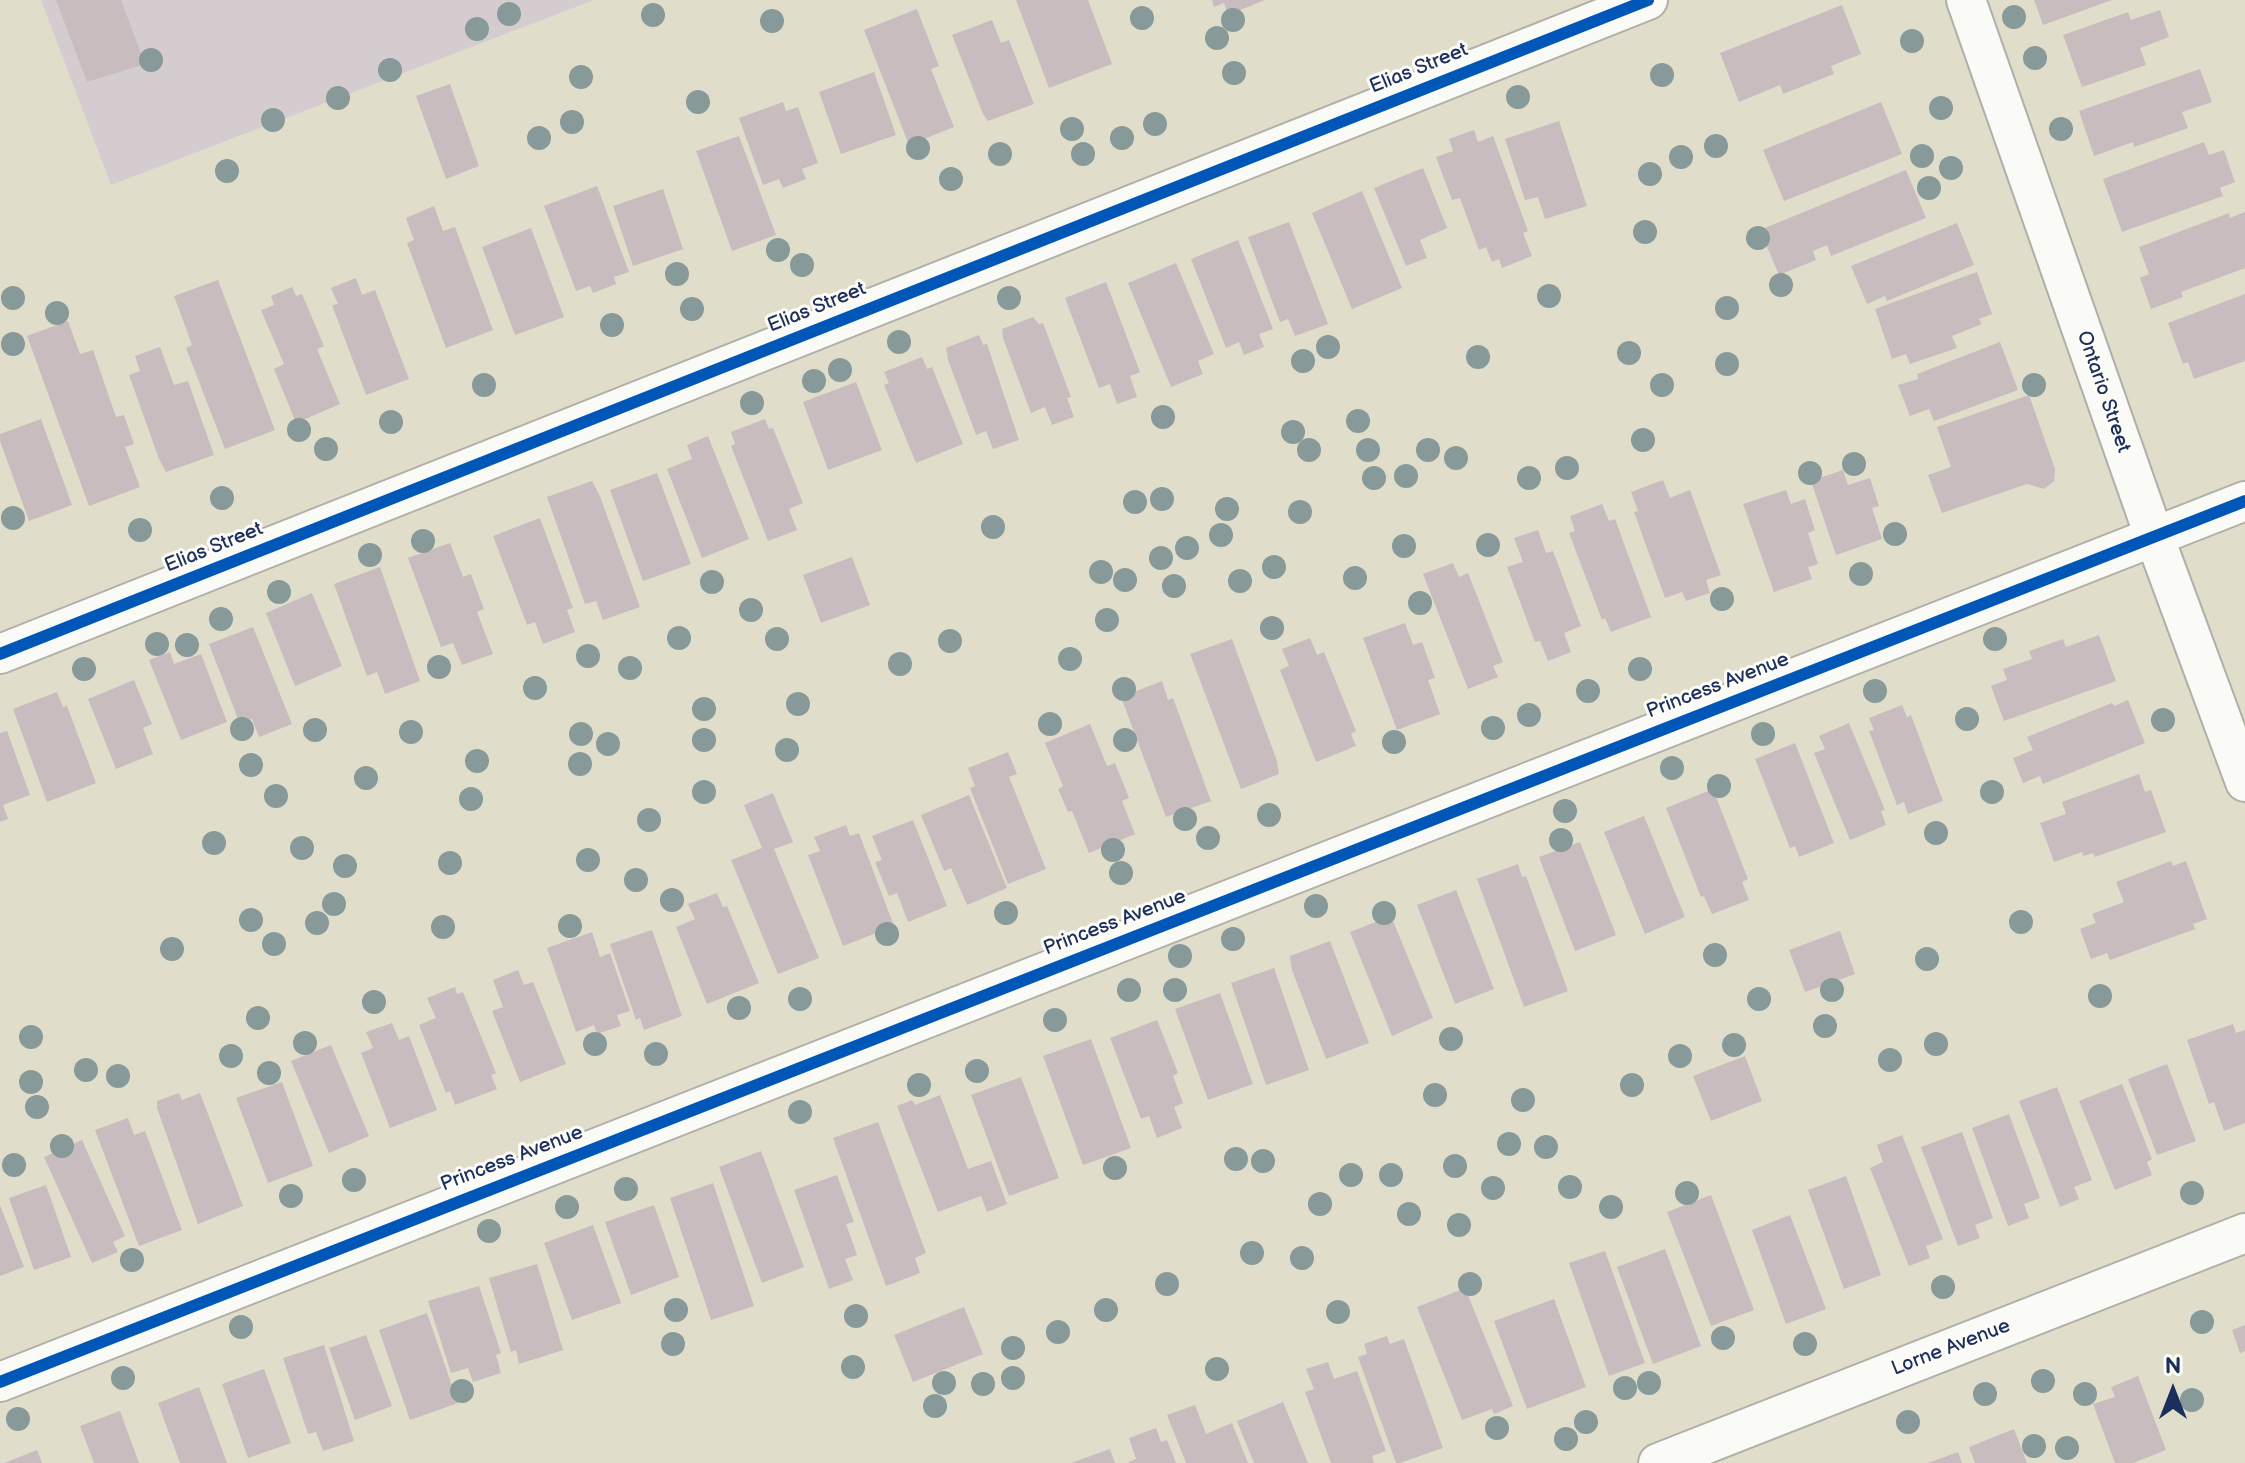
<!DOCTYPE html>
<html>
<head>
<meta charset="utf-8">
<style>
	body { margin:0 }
	#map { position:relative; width:2245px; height:1463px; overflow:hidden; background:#e1ddcb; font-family:"Balsamiq Sans",sans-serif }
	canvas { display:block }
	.north { position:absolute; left:2133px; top:1351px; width:80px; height:80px; -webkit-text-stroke:6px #fdfcf7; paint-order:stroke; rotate:0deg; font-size:22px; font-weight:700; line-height:32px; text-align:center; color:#1b2f5e }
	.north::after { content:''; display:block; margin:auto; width:28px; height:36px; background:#1b2f5e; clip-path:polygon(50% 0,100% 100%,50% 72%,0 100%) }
</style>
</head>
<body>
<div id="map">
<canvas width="2245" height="1463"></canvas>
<div class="north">N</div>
</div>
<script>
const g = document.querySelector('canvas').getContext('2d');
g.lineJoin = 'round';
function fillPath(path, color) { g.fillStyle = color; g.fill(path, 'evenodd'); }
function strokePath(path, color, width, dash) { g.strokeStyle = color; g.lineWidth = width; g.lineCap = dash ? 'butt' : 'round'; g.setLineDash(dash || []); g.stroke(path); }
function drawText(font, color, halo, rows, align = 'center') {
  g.font = font + ' "Balsamiq Sans",sans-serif'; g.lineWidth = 6; g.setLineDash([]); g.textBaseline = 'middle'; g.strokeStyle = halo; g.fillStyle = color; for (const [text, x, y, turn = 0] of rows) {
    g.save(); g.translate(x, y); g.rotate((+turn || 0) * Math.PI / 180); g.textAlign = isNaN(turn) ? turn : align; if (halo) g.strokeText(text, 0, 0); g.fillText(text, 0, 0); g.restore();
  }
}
fillPath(new Path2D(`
	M41,0h553l-483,185z`), '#d5ccd0');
fillPath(new Path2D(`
	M56,0h65l24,64 -58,18z
	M1016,0h72l24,64 -63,24z
	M1212,0h53l-37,15 -4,-12 -10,4z
	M2034,0h78l-69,25z
	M1842,5l19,49 -30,12 3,8 -51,20 -3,-9 -41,17 -19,-49z
	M917,9l22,57 -8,3 23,58 -45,18 -45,-115z
	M2160,10l9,27 -29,11 6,17 -64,22 -19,-52 65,-23 3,8z
	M992,20l9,23 8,-3 25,64 -46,17 -5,-7 -31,-79z
	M2200,69l12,33 -30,10 6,16 -54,19 -1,-5 -39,14 -15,-45z
	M874,72l22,63 -55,19 -22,-62z
	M450,84l29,82 -33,13 -30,-83z
	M783,102l3,9 12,-4 20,56 -16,6 4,10 -23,9 -4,-9 -16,6 -24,-67z
	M1881,102l21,52 -118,47 -21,-51z
	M1559,121l28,85 -42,13 -7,-22 -13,3 -20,-61z
	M1474,130l4,12 15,-6 35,95 -5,2 9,23 -30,12 -3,-9 -7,3 -6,-15 -7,3 -19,-52 -8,2 -16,-43 17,-6 -4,-12z
	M739,136l37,99 -44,16 -36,-100z
	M2204,142l5,13 15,-5 11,32 -15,6 3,8 -101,36 -19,-53z
	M1423,168l24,60 -27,12 7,18 -21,8 -32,-78z
	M1906,170l20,48 -95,38 -4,-11 -14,6 3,9 -37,15 -19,-45z
	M597,186l32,86 -15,5 2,7 -23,9 -3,-7 -14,5 -32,-85z
	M663,189l20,60 -50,17 -20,-60z
	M1362,191l40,97 -50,21 -40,-96z
	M434,206l9,25 12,-4 38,103 -47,18 -39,-105 7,-3 -8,-22z
	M2245,212v56l-64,24 2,5 -32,12 -11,-31 9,-4 -10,-27 90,-34 1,5z
	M1289,222l39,102 -33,12 -7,-17 -8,3 -32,-85z
	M1957,223l17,42 -87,36 -2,-5 -18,8 -16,-38z
	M531,228l33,89 -49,18 -33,-88z
	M1238,240l35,89 -14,5 5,13 -20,8 -5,-13 -13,6 -35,-89z
	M1176,263l38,91 -16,7 5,13 -32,13 -43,-104z
	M1977,272l15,42 -13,5 3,5 -30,12 5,12 -47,16 -4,-10 -14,5 -17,-50z
	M356,278l6,17 13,-5 34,89 -43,16 -34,-90 6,-1 -7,-16z
	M218,280l57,150 -50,19 -39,-101 6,-3 -18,-49z
	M1106,282l34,90 -10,4 7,21 -20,7 -7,-20 -11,4 -34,-90z
	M292,287l4,9 6,-2 22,52 -7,3 23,55 -44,19 -22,-54 10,-5 -23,-54 13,-5 -3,-9z
	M2245,294v67l-51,18 -6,-17 -5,2 -15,-41z
	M1033,317l6,7 4,-1 28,74 -4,1 7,19 -22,8 -7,-18 -14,6 -28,-75 -1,-9z
	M68,321l12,33 13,-4 23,67 8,-2 10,29 -9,3 15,40 -51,19 -62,-170z
	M979,335l4,10 4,-1 32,96 -26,9 -7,-18 -10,4 -28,-75 -2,-12z
	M2000,342l18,48 -84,31 -5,-12 -19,7 -12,-31 20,-6 -1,-5z
	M160,347l14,38 14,-4 26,74 -48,17 -7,-13 -30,-84 11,-4 -5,-15z
	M922,357l5,12 5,-2 31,77 -47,19 -32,-78 5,-2 -5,-11z
	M856,382l26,68 -54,20 -25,-68z
	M2029,395l26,74 -1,12 -10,8 -17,-5 -85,29 -14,-38 23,-8 -14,-40z
	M41,419l31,86 -43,16 -29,-80v-7z
	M765,419l4,10 4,-1 30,75 -14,6 8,21 -29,11 -37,-95 4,-2 -4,-12z
	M708,436l41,103 -47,19 -35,-89 25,-10 -5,-14z
	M1843,470l5,15 22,-7 9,28 -7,2 10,31 -46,16 -25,-74z
	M657,473l34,91 -48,17 -33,-91z
	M1663,480l7,18 20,-8 31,85 -15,5 4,13 -24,8 -4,-9 -17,6 -31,-86 4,-1 -7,-19z
	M592,481l8,15 40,111 -37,13 -7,-19 -11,3 -38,-107z
	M1786,490l5,14 14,-5 10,31 -7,3 10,31 -10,3 4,12 -38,13 -31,-88z
	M1602,504l7,17 6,-2 36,98 -40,15 -6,-14 -3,2 -33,-87 6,-2 -5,-15z
	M540,518l33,90 -6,2 8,22 -32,12 -8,-22 -8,3 -34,-89z
	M1538,530l8,23 7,-2 28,75 -17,7 7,19 -23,9 -8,-20 -5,1 -28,-75 16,-5 -9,-24z
	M450,543l13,34 8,-3 13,35 -7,3 16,42 -31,11 -9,-22 -12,4 -33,-89z
	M852,557l18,48 -49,18 -18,-48z
	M1453,563l6,14 9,-4 35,89 -10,4 5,11 -30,12 -45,-115z
	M380,567l40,114 -35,13 -8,-22 -10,4 -33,-92z
	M312,593l30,73 -47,20 -29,-73z
	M1405,623l8,22 9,-3 13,36 -7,2 12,34 -43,16 -34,-92z
	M253,627l39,97 -33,13 -7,-18 -12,5 -31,-80z
	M2099,635l17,46 -112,40 -13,-35 16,-6 -4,-11 29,-10 -3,-8 34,-12 3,8z
	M1310,638l7,17 7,-3 32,79 -5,3 5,12 -40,16 -36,-92 9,-4 -7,-17z
	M1232,639l45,122 2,13 -38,15 -51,-135z
	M170,652l4,12 27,-10 26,68 -46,18 -32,-80z
	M134,680l18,44 -9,4 10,26 -37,15 -28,-70z
	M1162,681l6,19 5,-2 38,103 -45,16 -45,-120z
	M57,692l6,15 4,-1 29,77 -49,19 -34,-93z
	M2128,700l17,43 -102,41 -3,-8 -17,7 -10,-25 20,-8 -6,-13 85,-34 2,3z
	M1902,705l5,12 4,-2 32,86 -35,13 -4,-12 -7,3 -28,-74 5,-1 -5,-12z
	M1849,723l36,87 -4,1 5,14 -36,15 -36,-87 11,-4 -6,-13z
	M1090,724l17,42 8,-3 14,35 -7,3 13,33 -46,19 -17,-42 -4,1 -10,-23 5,-3 -18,-43z
	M7,731l23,64 -27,10 5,14 -8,3v-89z
	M1795,743l39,100 -35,14 -4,-11 -5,2 -35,-89z
	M1008,752l9,22 -8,3 37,92 -38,15 -38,-96 5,-2 -7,-18z
	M2139,774l6,18 6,-2 15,42 -71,25 -2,-4 -10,3 -1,-4 -28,10 -14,-39 26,-9 -4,-12z
	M1713,789l35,90 -6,3 7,18 -37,14 -8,-18 -3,1 -35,-89z
	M773,793l20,49 -19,7 45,109 -41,16 -47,-114 31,-12 -18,-43z
	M969,795l38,93 -40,17 -16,-37 -7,3 -23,-56z
	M1644,816l41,101 -40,17 -41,-102z
	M913,820l34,86 -39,16 -11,-29 -8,3 -14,-34 7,-2 -10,-24z
	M846,825l4,11 9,-3 35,93 -51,20 -35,-91 12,-4 -6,-14z
	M1580,842l36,93 -41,16 -36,-94z
	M2171,861l2,5 13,-5 21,58 -14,5 2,5 -85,31 -3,-7 -16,6 -11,-30 16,-6 -4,-9 32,-12 -8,-20z
	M1518,864l4,13 4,-1 42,115 -44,16 -47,-128z
	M1456,890l38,99 -39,15 -38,-99z
	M717,893l6,14 4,-1 32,77 -52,21 -31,-77 19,-8 -7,-15z
	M1391,916l42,102 -41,18 -42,-104z
	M652,930l30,86 -38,14 -4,-12 -4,2 -26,-76z
	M1840,931l15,43 -50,18 -16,-42z
	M592,932l8,25 10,-4 20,58 -13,4 4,11 -24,8 -3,-9 -18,7 -29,-84z
	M1330,941l39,102 -43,16 -34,-89 -2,-14z
	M1274,968l35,102 -43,15 -35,-102z
	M518,970l6,15 9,-3 33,82 -46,18 -28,-71 11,-4 -10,-27z
	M455,987l2,7 6,-2 33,81 -5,2 6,14 -42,16 -5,-14 -4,2 -27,-68 17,-7 -9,-20z
	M1220,993l33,91 -45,16 -33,-91z
	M1157,1020l21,53 -5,3 10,27 -9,4 8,21 -25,10 -8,-22 -8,3 -31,-81z
	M392,1023l7,17 10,-4 28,74 -47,18 -29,-75 12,-5 -7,-16z
	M2233,1024l3,9 9,-3v93l-21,8 -10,-29 -5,2 -22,-64z
	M1091,1039l40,109 -48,17 -40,-109z
	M331,1045l38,91 -40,17 -38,-92z
	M1745,1056l17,45 -51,20 -18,-45z
	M2167,1064l29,77 -39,14 -29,-76z
	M1021,1077l38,101 -50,18 -38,-101z
	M282,1082l31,84 -45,17 -32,-85z
	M2122,1084l30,75 -5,3 5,13 -37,15 -36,-89z
	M2057,1087l35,93 -18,7 5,12 -19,8 -41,-106z
	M179,1093l3,7 18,-7 43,113 -45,18 -41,-116v-7z
	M940,1095l28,74 23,-8 16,43 -20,8 -6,-16 -43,16 -41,-106 15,-6 3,5z
	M2009,1114l31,84 -16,6 5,14 -21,8 -36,-98z
	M128,1118l6,17 11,-4 37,99 -43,16 -44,-116z
	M878,1122l48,131 -11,5 5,15 -34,13 -53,-148z
	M1962,1132l31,86 -18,7 5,13 -22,8 -37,-99z
	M1902,1135l41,104 -17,7 4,12 -21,8 -39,-98 13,-6 -6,-17z
	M82,1140l43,96 -12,6 5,10 -26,11 -48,-106z
	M761,1151l43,116 -42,16 -43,-116z
	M837,1175l17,47 -8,2 11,31 -12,4 8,21 -24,9 -35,-99z
	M1846,1176l35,99 -37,14 -36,-99z
	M713,1183l41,123 -43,14 -41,-122z
	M46,1185l25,72 -37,13 -25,-72z
	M1711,1195l43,115 -43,16 -44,-114z
	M0,1205l24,62 -24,9z
	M654,1205l25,72 -48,18 -26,-73z
	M1790,1215l36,94 -40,15 -34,-94z
	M593,1225l28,78 -49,17 -28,-77z
	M1665,1249l36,97 -48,18 -36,-97z
	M1605,1251l40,112 -36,13 -40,-113z
	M537,1264l26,86 -44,14 -3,-14 -5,2 -22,-74z
	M479,1286l22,67 -5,2 5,18 -28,9 -5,-14 -17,5 -23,-72z
	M1465,1288l48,118 -19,8 -2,-5 -30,11 -45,-113z
	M1554,1299l32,88 -59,22 -33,-88z
	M964,1307l19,47 -70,28 -19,-47z
	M427,1313l31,90 -48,17 -31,-90z
	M2245,1325v26l-5,2 -8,-23z
	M366,1335l26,71 -37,14 -26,-72z
	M1387,1336l3,8 14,-5 39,109 -43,15h-4l-38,-106 9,-3 -3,-10z
	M324,1345l30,96 -31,10 -7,-19 -8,2 -25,-76z
	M1328,1362l6,17 23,-8 29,80 -14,5 2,7h-43l-26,-71 9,-3 -8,-20z
	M264,1369l27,74 -43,15 -26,-74z
	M2138,1376l28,74 -33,13h-18l-22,-59 22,-7 -4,-10z
	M199,1387l28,76h-47l-22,-60z
	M1283,1402l25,61h-54l-17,-42z
	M1195,1405l11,29 26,-11 16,40h-62l-19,-48z
	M120,1411l19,52h-45l-14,-37z
	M1156,1428l5,14 6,-2 9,23h-49l9,-4 -7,-21z
	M2014,1429l13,34h-52l-6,-16z
	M1110,1449l5,14h-44z
	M37,1450l5,13h-38z
	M1958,1452l4,11h-34z`), '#c9bcbe');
const street = new Path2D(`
	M1966,0l188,536 91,246
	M0,654l1648,-654
	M0,1382l2245,-881
	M1658,1463l587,-230`);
strokePath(street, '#b0afa8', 42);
strokePath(street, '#fafaf7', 38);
strokePath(new Path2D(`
	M0,654l1648,-654
	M0,1382l2245,-881`), '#0057b8', 12);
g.fillStyle = '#879998';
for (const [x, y] of [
	[509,14],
	[653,15],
	[2014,17],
	[1142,18],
	[1233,20],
	[772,21],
	[477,29],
	[1217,38],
	[1912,41],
	[2035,58],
	[151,60],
	[390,70],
	[1234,73],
	[1662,75],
	[581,77],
	[1518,97],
	[338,98],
	[698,102],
	[1941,108],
	[273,120],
	[572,122],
	[1155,124],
	[1072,129],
	[2061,129],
	[539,138],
	[1122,138],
	[1716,146],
	[918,148],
	[1000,154],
	[1083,154],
	[1922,156],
	[1681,157],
	[1951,168],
	[227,171],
	[1650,174],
	[951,179],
	[1929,188],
	[1645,232],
	[1758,238],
	[778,250],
	[802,265],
	[677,274],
	[1781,285],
	[1549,296],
	[13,298],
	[1009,298],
	[1727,308],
	[692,309],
	[57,313],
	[612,325],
	[899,342],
	[13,344],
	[1328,347],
	[1629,353],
	[1478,357],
	[1303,361],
	[1727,364],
	[840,370],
	[814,381],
	[484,385],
	[1662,385],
	[2034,385],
	[752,403],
	[1163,417],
	[1358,421],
	[391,422],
	[299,430],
	[1293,432],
	[1643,440],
	[326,449],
	[1309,450],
	[1368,450],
	[1428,450],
	[1456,458],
	[1854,464],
	[1567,468],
	[1810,473],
	[1406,476],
	[1374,478],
	[1529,478],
	[222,498],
	[1162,499],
	[1135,502],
	[1227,509],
	[1300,512],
	[13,518],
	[993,527],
	[140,530],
	[1895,534],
	[1221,535],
	[423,541],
	[1488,545],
	[1404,546],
	[1187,548],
	[370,555],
	[1161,558],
	[1274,567],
	[1101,572],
	[1861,574],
	[1355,578],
	[1125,580],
	[1240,581],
	[712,582],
	[1174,586],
	[279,592],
	[1722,599],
	[1420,603],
	[751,610],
	[221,619],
	[1107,620],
	[1272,628],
	[679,638],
	[777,639],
	[1995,639],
	[950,641],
	[157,644],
	[187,645],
	[588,656],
	[1070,659],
	[900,664],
	[439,667],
	[630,668],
	[84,669],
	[1640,669],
	[535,688],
	[1124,689],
	[1588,691],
	[1875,691],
	[798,704],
	[704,709],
	[1529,715],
	[1967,719],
	[2163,720],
	[1050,724],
	[1493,728],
	[242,729],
	[315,730],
	[411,732],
	[581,734],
	[1763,734],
	[704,740],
	[1125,740],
	[1394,742],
	[608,744],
	[787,750],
	[477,761],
	[580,764],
	[251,765],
	[1672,768],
	[366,778],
	[1719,786],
	[704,792],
	[1992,792],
	[276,796],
	[471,799],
	[1565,811],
	[1269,815],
	[1185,819],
	[649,820],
	[1936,833],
	[1208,838],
	[1561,840],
	[214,843],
	[302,848],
	[1113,850],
	[588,860],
	[450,863],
	[345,866],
	[1121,873],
	[636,880],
	[672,900],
	[334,904],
	[1316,906],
	[1006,913],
	[1384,913],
	[251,920],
	[2021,922],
	[317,923],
	[570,926],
	[443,927],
	[887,934],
	[1233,939],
	[274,944],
	[172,949],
	[1715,955],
	[1180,956],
	[1927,959],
	[1129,990],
	[1175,990],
	[1832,990],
	[2100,996],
	[800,999],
	[1759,999],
	[374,1002],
	[739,1008],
	[258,1018],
	[1055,1020],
	[1825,1026],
	[31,1037],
	[1451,1039],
	[305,1043],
	[595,1044],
	[1936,1044],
	[1734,1045],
	[656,1054],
	[231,1056],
	[1680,1056],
	[1890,1060],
	[86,1070],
	[977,1071],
	[269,1073],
	[118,1076],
	[31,1082],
	[919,1085],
	[1632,1085],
	[1435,1095],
	[1523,1100],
	[37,1107],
	[800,1112],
	[1509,1144],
	[62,1146],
	[1546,1147],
	[1236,1159],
	[1263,1161],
	[14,1165],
	[1455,1166],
	[1115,1168],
	[1351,1175],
	[1391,1175],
	[354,1180],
	[1570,1187],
	[1493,1188],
	[626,1189],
	[1687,1193],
	[2192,1193],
	[291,1196],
	[1320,1204],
	[567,1207],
	[1611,1207],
	[1409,1214],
	[1459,1225],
	[489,1231],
	[1252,1253],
	[1302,1258],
	[132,1260],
	[1167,1284],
	[1470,1284],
	[1943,1287],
	[676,1310],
	[1106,1310],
	[1338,1312],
	[856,1316],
	[2202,1322],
	[241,1327],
	[1058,1332],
	[1723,1338],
	[673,1344],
	[1805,1344],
	[1013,1348],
	[853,1367],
	[1217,1369],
	[123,1378],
	[1013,1378],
	[2043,1381],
	[944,1383],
	[1649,1383],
	[983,1384],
	[1625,1388],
	[462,1391],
	[1985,1394],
	[2085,1394],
	[2192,1400],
	[935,1406],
	[18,1419],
	[1586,1422],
	[1908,1422],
	[1497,1428],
	[1566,1439],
	[2034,1446],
	[2067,1448]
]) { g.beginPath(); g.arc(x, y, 12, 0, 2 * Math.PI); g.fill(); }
drawText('20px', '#1b2f5e', '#fdfcf7', [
	["Elias Street",1419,69,-22],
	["Elias Street",817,308,-22],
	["Ontario Street",2103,392,71],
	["Elias Street",214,548,-22],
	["Princess Avenue",1718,686,-21],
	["Princess Avenue",1115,923,-21],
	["Princess Avenue",512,1159,-21],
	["Lorne Avenue",1951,1348,-21]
]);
</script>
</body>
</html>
